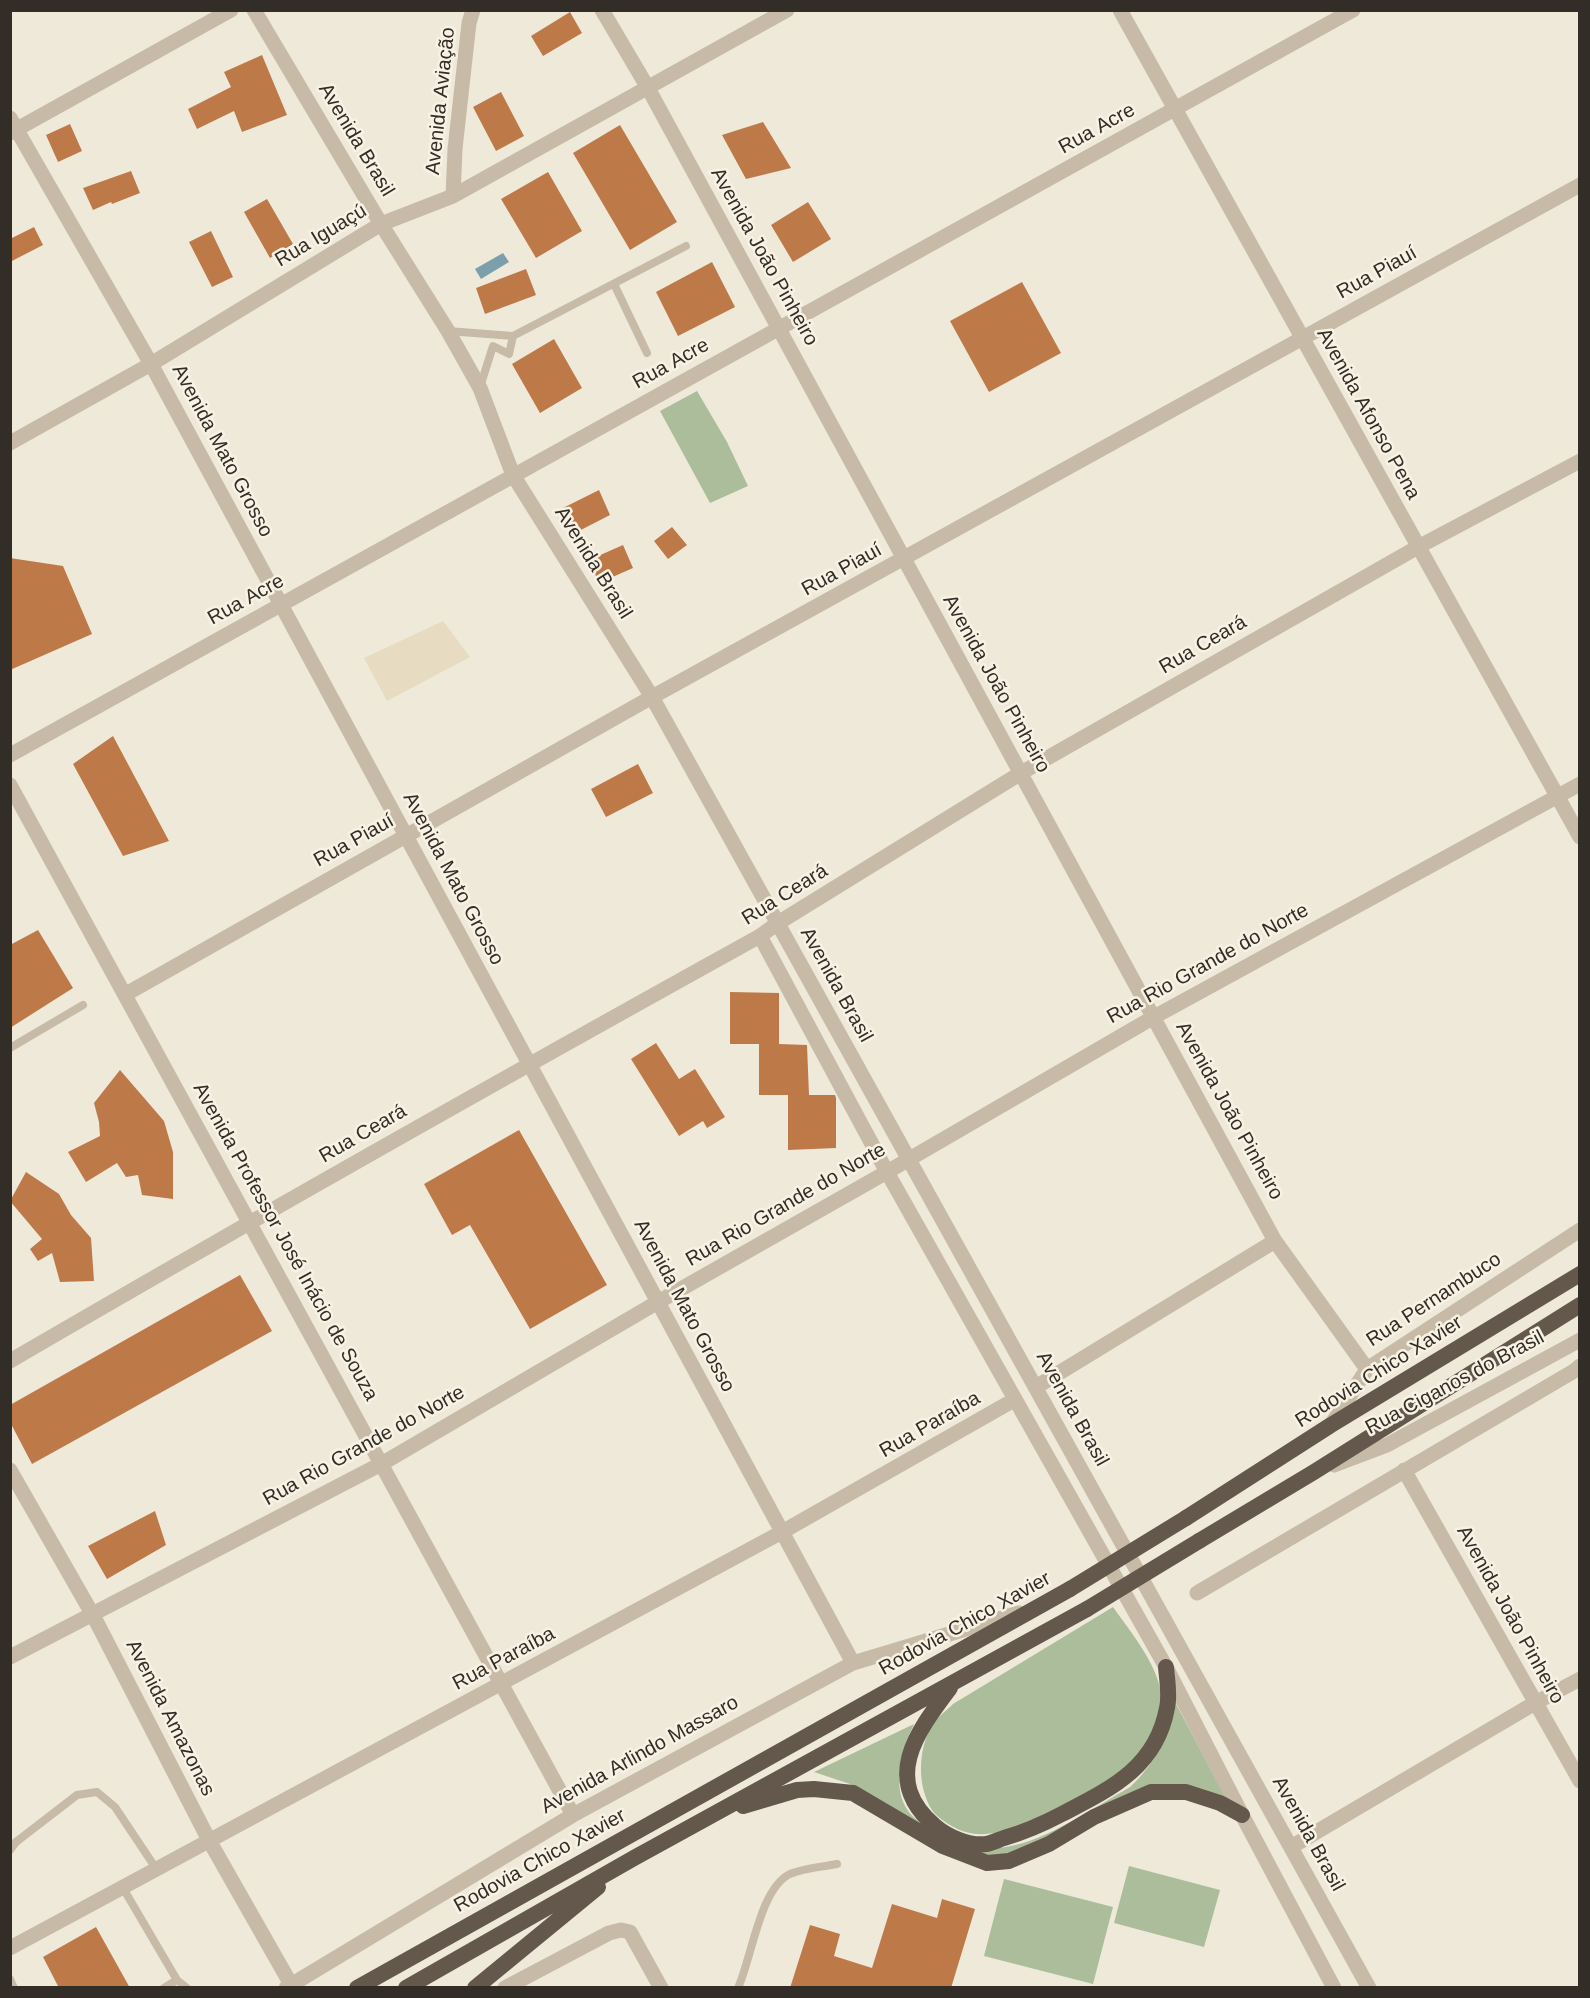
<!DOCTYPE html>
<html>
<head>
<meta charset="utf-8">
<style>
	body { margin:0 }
	#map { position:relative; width:1590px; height:1998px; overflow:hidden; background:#efe9da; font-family:Helvetica,sans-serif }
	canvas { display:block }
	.frame { position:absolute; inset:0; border:12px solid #332d27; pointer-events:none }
</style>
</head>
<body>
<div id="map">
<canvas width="1590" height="1998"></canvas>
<div class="frame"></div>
</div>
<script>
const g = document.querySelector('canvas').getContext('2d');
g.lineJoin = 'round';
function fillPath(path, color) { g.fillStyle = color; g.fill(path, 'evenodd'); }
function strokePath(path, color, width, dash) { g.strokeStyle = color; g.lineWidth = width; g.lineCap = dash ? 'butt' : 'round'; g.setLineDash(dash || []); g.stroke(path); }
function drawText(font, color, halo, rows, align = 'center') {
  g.font = font + ' Helvetica,sans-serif'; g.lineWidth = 5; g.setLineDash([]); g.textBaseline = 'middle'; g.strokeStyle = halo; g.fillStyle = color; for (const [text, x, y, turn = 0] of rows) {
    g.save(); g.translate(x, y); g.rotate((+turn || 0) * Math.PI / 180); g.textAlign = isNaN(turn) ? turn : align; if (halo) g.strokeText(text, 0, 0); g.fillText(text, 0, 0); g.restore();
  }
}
fillPath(new Path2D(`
	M697,391l30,51 21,44 -38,17 -50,-92z
	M1113,1607c16,23 49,62 48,92 -1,20 -14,46 -27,61 -12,14 -30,23 -45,31 -32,18 -86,52 -123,41 -10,-2 -29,-14 -34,-22 -15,-24 -14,-59 -1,-83 5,-9 15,-16 22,-23z
	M1176,1704l51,96 -34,-12 -27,-4 -21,4 -105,55 -34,12h-17l-29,-7 -110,-64 -36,-12 100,-48c-14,31 -28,78 9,100 9,6 23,9 34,12 16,6 31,14 49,11 40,-6 89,-40 124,-60 23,-21 40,-52 46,-83z
	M1129,1866l91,24 -16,57 -90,-24z
	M1004,1879l109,28 -20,77 -109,-28z`), '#acbd9b');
fillPath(new Path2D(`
	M443,621l27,36 -83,44 -23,-43z`), '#e7dcc1');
fillPath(new Path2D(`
	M503,253l6,9 -28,17 -6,-10z`), '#7ba0ab');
fillPath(new Path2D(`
	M570,12l12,21 -39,23 -12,-20z
	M262,55l25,60 -45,17 -8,-21 -37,18 -9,-20 43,-22 -7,-15z
	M501,92l23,44 -28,15 -23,-44z
	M763,122l28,46 -45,11 -24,-44z
	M70,124l12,27 -24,11 -12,-27z
	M620,125l57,97 -47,28 -57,-97z
	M131,171l9,22 -28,11 -1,-2 -18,8 -10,-22z
	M548,172l34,59 -46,27 -35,-59z
	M267,199l26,45 -23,14 -26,-46z
	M808,202l23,37 -38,23 -22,-37z
	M34,227l9,18 -33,17v-23z
	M211,231l22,46 -21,10 -23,-45z
	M712,262l23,45 -57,29 -22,-44z
	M526,269l10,26 -51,19 -9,-26z
	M1022,282l39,71 -72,39 -39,-71z
	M554,339l28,49 -42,25 -28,-49z
	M599,490l11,25 -35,18 -12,-25z
	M672,527l15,18 -19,14 -14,-18z
	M623,545l10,23 -34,15 -10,-23z
	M10,558l53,8 29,68 -82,36z
	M113,736l56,105 -46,15 -50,-92z
	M638,764l15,29 -47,24 -15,-28z
	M38,930l35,58 -63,40v-83z
	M730,992l49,1v51l28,1 2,50h26l1,3v50l-48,2v-55h-29v-51h-29z
	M656,1043l23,36 16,-10 30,48 -18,11 -4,-7 -24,15 -48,-77z
	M120,1070l44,51 9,31v47l-31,-4 -4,-20 -12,2 -9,-14 -31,19 -18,-30 32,-16 -1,-14 -5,-19z
	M519,1130l88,155 -77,44 -60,-104 -18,10 -28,-51z
	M26,1172l33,22 12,21 20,23 3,43 -34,1 -8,-29 -14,8 -8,-12 12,-10 -32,-38z
	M240,1275l32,56 -240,133 -22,-42v-17z
	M155,1511l11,34 -59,34 -19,-33z
	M942,1899l33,10 -24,79h-161l20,-63 30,9 -6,22 38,12 20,-64 45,14z
	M96,1927l34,61h-71l-16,-31z`), '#be7949');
strokePath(new Path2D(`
	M614,284l33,69
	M448,331l65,5 173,-90
	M480,387l13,-41 16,8 4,-18
	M10,1048l73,-43
	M10,1850l6,-8 61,-47 20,-3 18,15 42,63
	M123,1888l54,92
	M10,1979l4,9
	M164,1988l13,-8 10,8
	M738,1988c14,-31 22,-100 52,-114 14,-6 32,-7 47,-10`), '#c7bba7', 8);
strokePath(new Path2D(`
	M254,10l127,214 67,107 32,57 33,87 139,222 717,1291
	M602,10l46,78 627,1153 92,128
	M10,118l141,246 702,1299
	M10,133l221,-123
	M453,196l2,-47 14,-126 4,-13
	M10,443l141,-79 230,-140 72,-28 334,-186
	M10,755l1343,-745
	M10,785l563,1030
	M760,936l127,236 279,495 76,148 92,173
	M126,994l526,-297 928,-512
	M10,1361c249,-145 499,-286 750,-425l18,-13 243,-150 397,-226 162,-86
	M1036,1387l239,-146
	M1331,1425l36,-56 213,-139
	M1334,1465l53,-20 193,-105
	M10,1470l84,147 116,225 83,146
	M1404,1470l176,311
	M1197,1593l377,-222 6,-5
	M10,1657l373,-194 275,-161 229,-130 267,-155 426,-233
	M1291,1847l244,-144 45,-24
	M10,1948l772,-416 232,-132
	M286,1988l287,-173 280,-152 166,-50
	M505,1988l104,-55 12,-3 9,2 31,56`), '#c7bba7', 15);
strokePath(new Path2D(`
	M1120,10l460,827`), '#c7bba7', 15);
strokePath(new Path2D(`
	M1186,1518l145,-93 249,-151
	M1199,1541l115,-69 266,-167
	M950,1688c-34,45 -69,92 -15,138 13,11 34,20 51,18 6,-1 12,-4 18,-6 21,-6 39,-14 58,-24 48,-25 94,-46 105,-106 3,-12 0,-28 -1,-41
	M743,1806l54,-16 17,-1 39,4 90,53 44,17 22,-2 40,-17 45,-27 57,-25h35l34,11 22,12
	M357,1988l713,-399
	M406,1988l228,-130 453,-249
	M475,1988l123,-101`), '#64584c', 16);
strokePath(new Path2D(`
	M1070,1589l116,-71
	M1087,1609l112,-68`), '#64584c', 16);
drawText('20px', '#332d27', '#f8f2e5', [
	["Avenida Aviação",441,101,-84],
	["Rua Acre",1097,129,-29],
	["Avenida Brasil",356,140,59],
	["Rua Iguaçú",321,236,-31],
	["Avenida João Pinheiro",764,257,61],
	["Rua Piauí",1377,273,-29],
	["Rua Acre",671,364,-29],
	["Avenida Afonso Pena",1368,414,61],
	["Avenida Mato Grosso",222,451,62],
	["Avenida Brasil",593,563,58],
	["Rua Piauí",842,570,-29],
	["Rua Acre",246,600,-29],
	["Rua Ceará",1203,645,-30],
	["Avenida João Pinheiro",996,684,61],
	["Rua Piauí",354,841,-29],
	["Avenida Mato Grosso",453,879,62],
	["Rua Ceará",785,895,-32],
	["Rua Rio Grande do Norte",1208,964,-29],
	["Avenida Brasil",836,985,61],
	["Avenida João Pinheiro",1229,1111,61],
	["Rua Ceará",363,1134,-30],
	["Rua Rio Grande do Norte",786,1205,-30],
	["Avenida Professor José Inácio de Souza",285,1242,61],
	["Rua Pernambuco",1434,1300,-33],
	["Avenida Mato Grosso",684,1306,62],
	["Rodovia Chico Xavier",1379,1372,-32],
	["Rua Ciganos do Brasil",1455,1383,-28],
	["Avenida Brasil",1072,1409,61],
	["Rua Paraíba",930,1425,-30],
	["Rua Rio Grande do Norte",364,1446,-29],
	["Avenida João Pinheiro",1510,1615,61],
	["Rodovia Chico Xavier",965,1624,-29],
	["Rua Paraíba",504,1659,-28],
	["Avenida Amazonas",170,1718,63],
	["Avenida Arlindo Massaro",640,1755,-29],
	["Avenida Brasil",1308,1834,61],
	["Rodovia Chico Xavier",540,1861,-29]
]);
</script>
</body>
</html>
